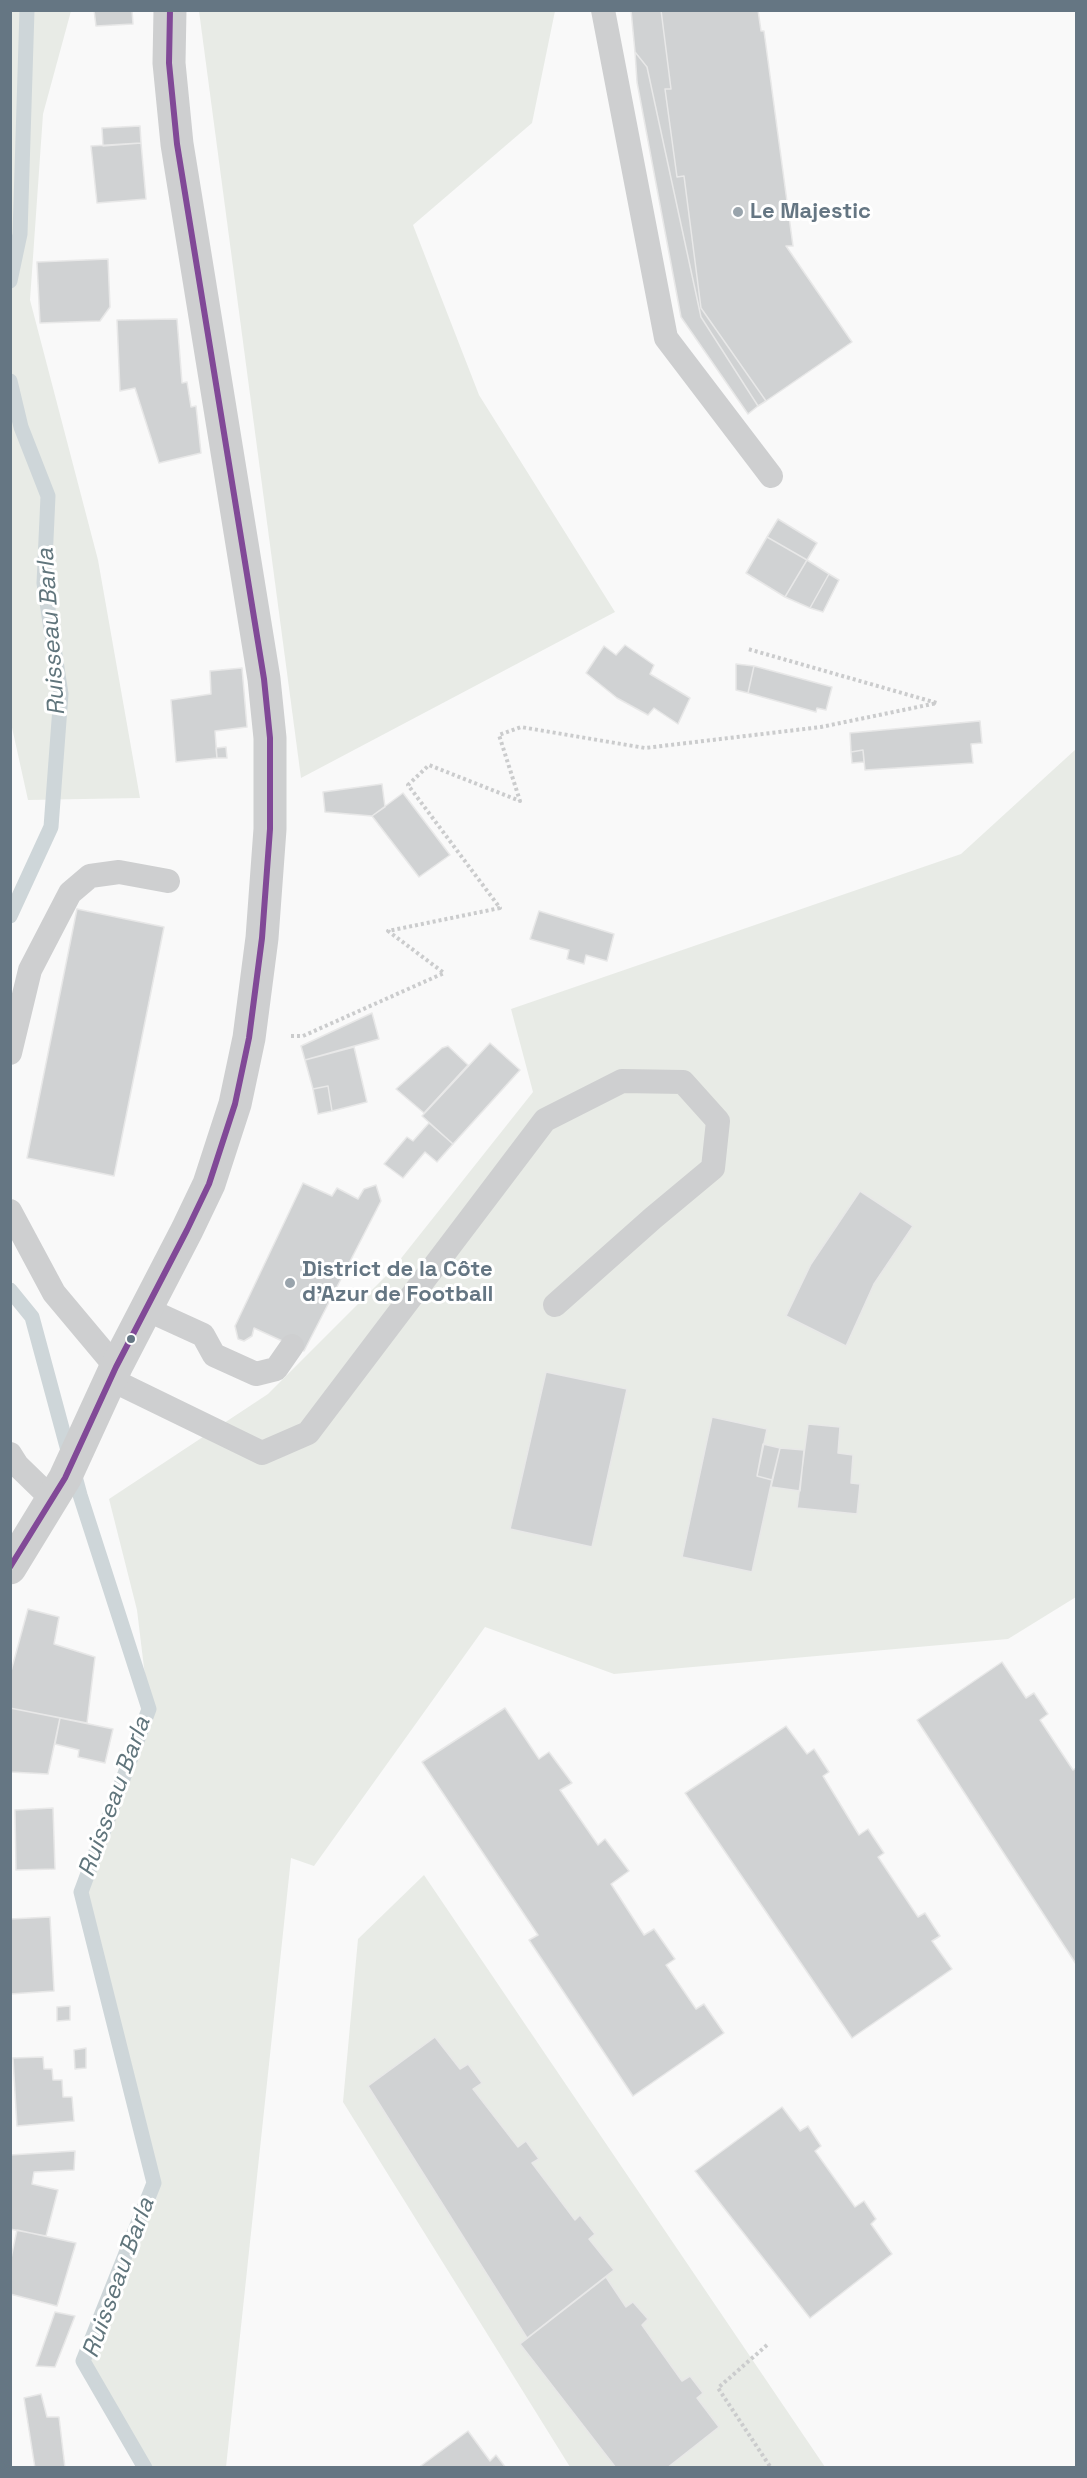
<!DOCTYPE html>
<html>
<head>
<meta charset="utf-8">
<style>
	body { margin:0 }
	#map { position:relative; width:1087px; height:2478px; overflow:hidden; background:#f9f9f9; font-family:"Space Grotesk",sans-serif }
	canvas { display:block }
	.frame { position:absolute; inset:0; border:12px solid #657683; pointer-events:none }
</style>
</head>
<body>
<div id="map">
<canvas width="1087" height="2478"></canvas>
<div class="frame"></div>
</div>
<script>
const g = document.querySelector('canvas').getContext('2d');
g.lineJoin = 'round';
function fillPath(path, color) { g.fillStyle = color; g.fill(path, 'evenodd'); }
function strokePath(path, color, width, dash) { g.strokeStyle = color; g.lineWidth = width; g.lineCap = dash ? 'butt' : 'round'; g.setLineDash(dash || []); g.stroke(path); }
function drawText(font, color, halo, rows, align = 'center') {
  g.font = font + ' "Space Grotesk",sans-serif'; g.lineWidth = 6; g.setLineDash([]); g.textBaseline = 'middle'; g.strokeStyle = halo; g.fillStyle = color; for (const [text, x, y, turn = 0] of rows) {
    g.save(); g.translate(x, y); g.rotate((+turn || 0) * Math.PI / 180); g.textAlign = isNaN(turn) ? turn : align; if (halo) g.strokeText(text, 0, 0); g.fillText(text, 0, 0); g.restore();
  }
}
fillPath(new Path2D(`
	M10,11h61l-28,103 -13,186 68,260 42,238 -112,2 -17,-77z
	M199,11h356l-23,112 -119,102 66,170 136,217 -314,166z
	M1076,749v848l-68,42 -394,35 -129,-47 -171,239 -23,-8 -65,609h-81l-62,-106 71,-178 -73,-291 68,-183 -12,-99 -28,-111 159,-105 123,-123 142,-179 -22,-83 450,-155z
	M424,1875l401,592h-255l-227,-365 15,-163z`), '#e8ebe6');
strokePath(new Path2D(`
	M10,281l10,-47 7,-224
	M10,381l11,46 27,69 -4,87 17,111 -10,133 -41,89
	M10,1290l22,27 48,178 69,214 -68,183 73,291 -71,178 62,107`), '#ced6d9', 15);
const building = new Path2D(`
	M94,10h38l1,14 -37,2z
	M631,10h30l10,79h-6l12,88 7,-1 17,132 65,93 -8,5 -57,-89 -54,-250 -12,-15z
	M661,10h97l3,21h3l29,215h-7l66,96 -86,59 -65,-93 -17,-132 -7,1 -12,-88h6z
	M635,52l12,15 54,250 57,89 -10,8 -67,-97 -44,-235z
	M140,126l1,17 -38,3 -1,-18z
	M141,143l5,56 -49,4 -6,-57z
	M108,259l2,48 -10,14 -60,2 -3,-61z
	M177,319l5,64 5,-1 4,25 5,-1 5,47 -42,10 -24,-75 -15,3 -3,-71z
	M778,519l39,24 -10,17 -40,-23z
	M767,537l40,23 -22,37 -39,-24z
	M807,560l22,14 -19,34 -25,-11z
	M829,574l10,6 -16,32 -13,-4z
	M625,645l29,20 -4,9 40,24 -12,26 -24,-16 -6,7 -31,-17 -31,-25 18,-27 12,9z
	M736,664l18,2 -6,27 -12,-3z
	M754,666l78,21 -6,23 -9,-2 -1,4 -68,-19z
	M242,668l5,59 -32,4 2,27 -41,4 -5,-62 40,-6 -1,-23z
	M980,721l2,22 -11,1 2,19 -108,7 -2,-20 -12,2 -1,-19z
	M226,747l1,11h-10l-1,-10z
	M863,750l1,12 -12,1 -1,-11z
	M382,784l3,23 -13,9 -47,-4 -2,-20z
	M403,793l47,62 -31,22 -47,-61z
	M77,909l87,18 -50,249 -87,-18z
	M539,911l75,23 -7,27 -21,-6 -2,9 -17,-5 2,-9 -39,-11z
	M372,1013l7,26 -74,21 -4,-14z
	M490,1043l30,27 -67,74 -31,-28z
	M448,1046l20,19 -44,48 -28,-24 46,-41z
	M354,1047l13,55 -35,9 -4,-25 -15,3 -8,-29z
	M328,1086l4,25 -14,3 -5,-25z
	M429,1123l24,21 -16,18 -12,-10 -22,26 -19,-14 23,-27 6,4z
	M303,1183l29,13 5,-8 21,11 6,-10 12,-4 5,16 -77,150 -50,-23 -2,8 -8,5 -6,-2 -3,-13z
	M860,1191l53,35 -39,58 -28,62 -60,-30 25,-52z
	M546,1372l81,17 -35,158 -82,-18z
	M712,1417l55,12 -10,47 15,4 -20,92 -70,-15z
	M808,1424l32,3 -2,26 15,2 -2,28 9,1 -3,30 -60,-6z
	M763,1444l17,4 -8,32 -15,-4z
	M780,1448l24,2 -4,41 -29,-4z
	M28,1609l31,8 -5,27 41,13 -8,66 -77,-15v-33z
	M1002,1662l24,36 8,-5 14,21 -8,6 33,50 3,-2v196l-159,-244z
	M10,1708l50,10 -12,56 -38,-2z
	M505,1708l34,51 10,-7 23,31 -12,7 38,55 7,-6 24,32 -18,13 33,51 10,-6 21,30 -9,6 30,44 8,-5 20,29 -91,63 -104,-156 9,-5 -116,-173z
	M60,1718l53,11 -8,34 -27,-6 1,-7 -24,-6z
	M786,1726l21,28 7,-5 15,23 -6,4 36,59 9,-6 16,24 -6,4 40,60 7,-4 15,23 -8,5 20,28 -100,69 -167,-245z
	M53,1808l2,61 -39,1 -1,-60z
	M50,1917l4,74 -44,3v-75z
	M70,2006v14l-13,1v-14z
	M435,2037l25,32 8,-5 14,19 -9,6 45,58 8,-6 13,18 -7,4 43,57 5,-5 15,19 -6,5 25,31 -87,68 -159,-252z
	M86,2048v20l-11,1 -1,-19z
	M43,2057l1,12h8l1,11h9l1,17h9l2,24 -57,5 -4,-68z
	M782,2107l18,24 8,-5 13,20 -6,5 40,56 9,-6 12,18 -5,5 21,30 -82,64 -115,-147z
	M75,2151l-1,19 -40,2 -2,12 26,6 -12,46 -36,-7v-74z
	M17,2230l59,13 -19,63 -47,-12v-31z
	M606,2277l20,30 7,-5 15,17 -6,6 40,56 8,-5 13,17 -6,5 22,29 -52,41h-51l-96,-124z
	M55,2312l20,4 -20,51 -19,-1z
	M41,2394l6,23h12l6,51h-30l-11,-70z
	M468,2431l22,30 6,-6 10,13h-88z`);
fillPath(building, '#d0d2d3');
strokePath(building, '#e8e8e8', 1.5);
strokePath(new Path2D(`
	M291,1036h12l141,-63 -56,-42 112,-23 -92,-123 21,-20 91,36 -21,-66 22,-8 124,21 176,-21 116,-24 -189,-54
	M767,2345l-49,43 53,80`), '#cbcccd', 4, [3, 3]);
strokePath(new Path2D(`
	M603,10l63,328 105,138
	M10,1053l20,-83 40,-77 20,-17 29,-4 49,9
	M10,1211l44,82 62,74
	M146,1309l57,26 11,20 42,19 20,-5 16,-23
	M110,1379l152,74 46,-20 237,-313 77,-39 61,1 35,39 -5,47 -60,50 -98,87
	M10,1454l7,11 35,34`), '#cecfd0', 24);
strokePath(new Path2D(`
	M10,1568l55,-90 51,-111 71,-137 22,-46 26,-80 14,-66 13,-100 8,-109v-91l-6,-59 -87,-535 -8,-81 1,-53`), '#cecfd0', 33);
strokePath(new Path2D(`
	M10,1567l55,-89 51,-111 71,-137 22,-46 26,-80 14,-66 13,-100 8,-109v-91l-6,-59 -87,-535 -8,-81 1,-53`), '#814997', 6);
for (const [x, y, r, color] of [
	[738,212,6,"#99a4ac"],
	[290,1283,6,"#99a4ac"],
	[131,1339,5,"#657683"]
]) { const dot = new Path2D(); dot.arc(x, y, r, 0, 2 * Math.PI); g.fillStyle = color; g.fill(dot); strokePath(dot, '#fff', 2); }
drawText('bold 22px', '#657683', '#fff', [
	["Le Majestic",750,212],
	["District de la Côte",302,1270],
	["d'Azur de Football",302,1295]
], 'left');
drawText('italic 24px', '#60757c', '#fff', [
	["Ruisseau Barla",52,632,-94],
	["Ruisseau Barla",115,1797,-70],
	["Ruisseau Barla",119,2278,-70]
]);
</script>
</body>
</html>
